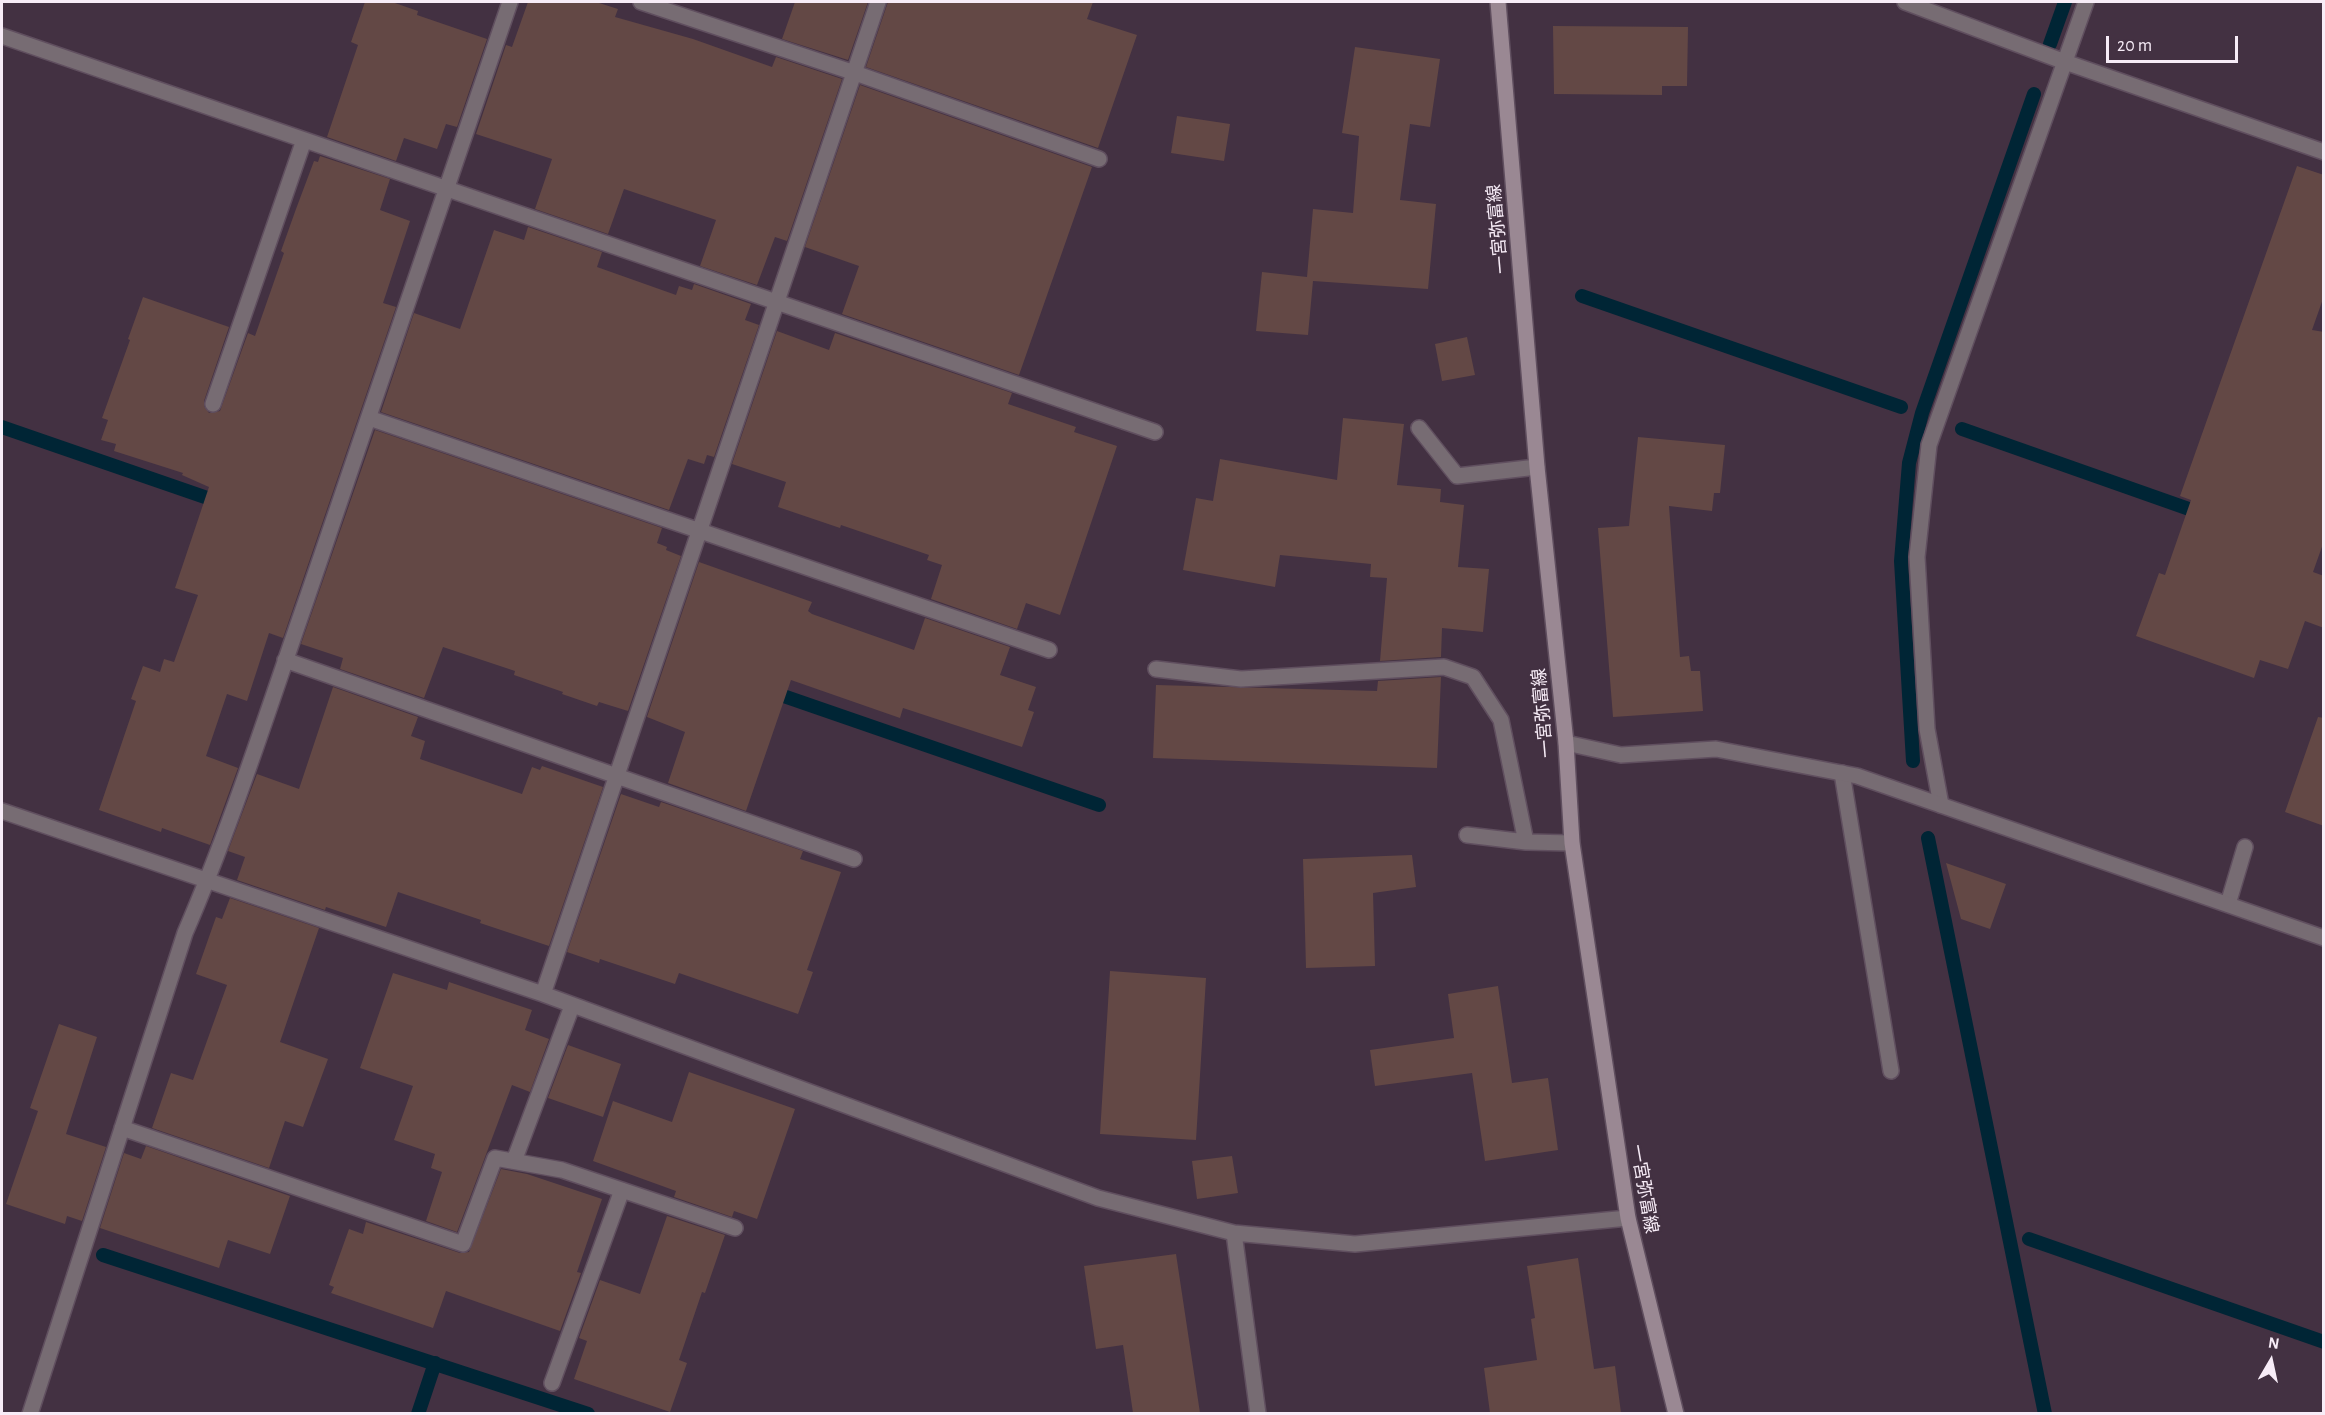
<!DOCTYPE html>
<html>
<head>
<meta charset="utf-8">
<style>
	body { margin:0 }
	#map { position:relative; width:2325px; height:1415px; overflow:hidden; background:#433142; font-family:"Alegreya Sans",sans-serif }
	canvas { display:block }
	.frame { position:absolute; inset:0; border:3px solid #f7ecf7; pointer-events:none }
	.north { position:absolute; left:2241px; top:1331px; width:60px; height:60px; -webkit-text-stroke:4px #433142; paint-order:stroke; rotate:9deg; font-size:16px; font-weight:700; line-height:24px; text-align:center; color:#f7ecf7 }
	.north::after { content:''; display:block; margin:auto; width:21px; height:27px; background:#f7ecf7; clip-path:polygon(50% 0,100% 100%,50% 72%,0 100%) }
	.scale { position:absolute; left:2106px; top:36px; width:132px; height:27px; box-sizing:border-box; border:3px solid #f7ecf7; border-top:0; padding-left:8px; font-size:18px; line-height:21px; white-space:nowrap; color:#f7ecf7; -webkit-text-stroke:4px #433142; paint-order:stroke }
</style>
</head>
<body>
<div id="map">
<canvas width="2325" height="1415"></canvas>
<div class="frame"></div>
<div class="north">N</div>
<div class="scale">20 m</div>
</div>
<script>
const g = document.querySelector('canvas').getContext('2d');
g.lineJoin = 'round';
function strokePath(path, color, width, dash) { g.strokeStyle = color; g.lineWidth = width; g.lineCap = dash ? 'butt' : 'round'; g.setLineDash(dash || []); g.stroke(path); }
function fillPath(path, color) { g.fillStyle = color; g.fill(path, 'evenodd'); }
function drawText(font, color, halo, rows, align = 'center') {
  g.font = font + ' "Alegreya Sans","Noto Sans JP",sans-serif'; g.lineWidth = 4.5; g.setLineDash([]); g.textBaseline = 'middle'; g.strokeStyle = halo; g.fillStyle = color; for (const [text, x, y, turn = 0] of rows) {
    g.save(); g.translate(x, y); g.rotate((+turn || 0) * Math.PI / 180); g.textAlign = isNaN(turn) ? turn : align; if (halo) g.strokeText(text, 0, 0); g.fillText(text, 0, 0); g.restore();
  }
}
strokePath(new Path2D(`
	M2050,44l15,-42
	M1582,296l319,111
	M2,427l220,76
	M1962,429l244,86
	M769,691l330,114
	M1913,761l-12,-200 8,-98 13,-50 112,-319
	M1928,838l117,576
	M2029,1239l295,103
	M103,1255l485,159
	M418,1414l17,-51`), '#002535', 14);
fillPath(new Path2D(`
	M365,2h27l26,9 -1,4 70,24 -30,88 -11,-3 -9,25 -33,-11 -8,23 -69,-24 31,-92 -7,-3z
	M528,2h68l22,7 -3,8 78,22 79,28 4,-10 66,22 -55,162 -12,-4 -18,48 -57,-19 16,-46 -92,-31 -16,45 -73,-25 17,-50 -76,-25 30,-89 6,2z
	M795,2h73l-20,58 -66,-21z
	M888,2h205l-6,17 50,16 -39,113 -232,-81z
	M1553,26l135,1 -1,59h-25v9l-108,-1z
	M1355,47l85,12 -10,68 -20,-3 -10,76 36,4 -8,85 -115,-8 -5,54 -52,-4 6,-59 45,5 6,-68 40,4 6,-77 -17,-3z
	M860,85l232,82 -73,208 -177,-61 17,-48 -54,-19z
	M1177,116l53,8 -6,37 -53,-8z
	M320,156l70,23 -10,31 30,11 -27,82 13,4 -113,331 -14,-5 -22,68 -20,-7 -21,62 32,12 -28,77 -48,-17 -1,4 -62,-22 37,-109 -5,-2 12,-33 17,6 4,-13 10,3 24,-67 -23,-7 34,-101 -27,-12 1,-2 -69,-22 2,-7 -15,-4 7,-20 -6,-2 28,-78 -2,-1 15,-42 86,30 -25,74v5l5,7 11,-2 28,-78 7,3 29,-83 -3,-2 15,-42 18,-48 4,1z
	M2297,166l27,9v121l-12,34 12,2v209l-11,31 11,4v52l-19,-7 -17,48 -28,-9 -6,18 -118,-42 23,-63 6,2 26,-75 -11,-4z
	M528,227l74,25 -5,15 79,28 3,-9 13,4 2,-6 57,20 -6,16 14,5 -45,132 -7,-2 -3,9 -16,-5 -19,51 -288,-98 33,-99 46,16 34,-99 30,10z
	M777,331l52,19 6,-17 177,60 -4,11 68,23 -2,5 43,14 -57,169 -34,-12 -9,26 -86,-30 11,-34 -15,-5 2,-5 -88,-30 -1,3 -62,-21 8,-25 -54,-18z
	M1467,337l8,38 -33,6 -7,-37z
	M1343,418l61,6 -7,61 44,4 -1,13 24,3 -6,62 31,2 -6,63 -41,-4 -1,29 -61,4 7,-83 -17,-1 1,-13 -91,-9 -5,32 -92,-17 13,-72 17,3 7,-42 117,21z
	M375,430l287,98 -5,15 10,4 -1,3 15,6 -53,155 -29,-9 -2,4 -35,-12 1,-2 -49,-17 1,-4 -72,-24 -19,51 -84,-29 3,-11 -42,-14z
	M1638,437l87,8 -5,48h-6l-2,18 -43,-5 11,151 9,-1 2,15h9l3,40 -90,6 -15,-189 31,-2z
	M699,562l113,40 -4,9 4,3 102,36 11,-32 85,29 -10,28 36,12 -8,23 6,2 -12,35 -119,-39 -3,10 -109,-38 -45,131 -78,-28 17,-51 -38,-15z
	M1441,677l-4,91 -284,-10 3,-73 221,6 1,-10z
	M333,687l85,30 -7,19 14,5 -5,18 102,35 10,-27 8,3 2,-4 61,21 -54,159 -69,-23 1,-3 -83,-28 -12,35 -60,-20 -1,3 -88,-30 8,-23 -17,-6 29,-77 42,15z
	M2318,717l6,1v108l-39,-14z
	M621,794l38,13 2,-5 142,49 -3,8 41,13 -34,98 6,2 -15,42 -119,-41 -4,11 -75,-25 -1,4 -32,-11z
	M1412,855l4,32 -43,6 2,73 -69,2 -3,-109z
	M1946,863l60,21 -16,45 -29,-10z
	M230,898l89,30 -39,114 48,17 -25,68 -18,-6 -16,47 -117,-40 19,-55 22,7 34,-95 -31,-11 20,-57 6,2z
	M1110,971l96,7 -10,162 -96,-6z
	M393,973l54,17 2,-8 83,28 -7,20 24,9 -19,53 -18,-7 -55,147 -31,-11 16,-49 -11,-4 4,-14 -41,-14 19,-54 -53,-18z
	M1498,986l14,97 36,-5 10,72 -73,11 -13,-88 -97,13 -5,-36 84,-12 -6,-44z
	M59,1024l38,13 -31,97 40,13 -24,74 -15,-5 -2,8 -59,-20 32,-93 -8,-3z
	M568,1045l53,19 -18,53 -55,-19z
	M689,1072l106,37 -38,110 -23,-8 -2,6 -58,-20 2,-6 -83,-30 20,-60 59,21z
	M146,1146l144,50 -20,58 -42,-14 -9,28 -119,-40 24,-75 17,6z
	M1232,1156l6,37 -41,6 -5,-38z
	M501,1169l26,5 75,25 -25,73 4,1 -21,58 -114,-40 -13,37 -102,-35 3,-6 -5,-2 20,-56 14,5 3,-12 94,31 9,-1z
	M667,1216l58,19 -20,58 -3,-1 -23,68 8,3 -17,49 -96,-33 13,-38 -8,-3 21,-58 40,14z
	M1176,1254l24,159h-67l-10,-68 -27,4 -12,-83z
	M1578,1258l16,111 21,-3 6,47h-131l-6,-45 53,-8 -6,-41 4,-1 -8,-52z`), '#634845');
const minor = new Path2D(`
	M641,2l214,71 244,86
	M1905,2l160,60 259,90
	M2,36l1153,396
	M213,404l91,-264
	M369,418l680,232
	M1419,428l38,48 80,-9
	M285,660l569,199
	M1156,669l85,10 203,-12 29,10 28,43 25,122 46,1
	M1842,773l49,298
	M1941,805l-14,-76 -10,-172 12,-112 157,-443
	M2,811l541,183 555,204 136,35 121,11 273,-26
	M1467,835l59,7
	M2228,904l17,-57
	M543,994l335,-992
	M122,1128l341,116 32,-86 67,12 173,58
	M514,1161l58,-155
	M1234,1233l24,181
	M552,1383l70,-193
	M30,1414l155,-481c47,-109 83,-223 122,-335 68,-199 136,-398 203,-596`);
const tertiary = new Path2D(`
	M1566,743l55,12 95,-6 141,27 467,162`);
const secondary = new Path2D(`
	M1498,2l39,465 29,276 6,100 56,375 48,196`);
strokePath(minor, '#604f5f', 18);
strokePath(tertiary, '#604f5f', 18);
strokePath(secondary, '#604f5f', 18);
strokePath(minor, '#776c73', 15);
strokePath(tertiary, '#776c73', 15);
strokePath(secondary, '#9a8893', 15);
drawText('18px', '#f7ecf7', '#433142', [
	["一宮弥富線",1498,229,-95],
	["一宮弥富線",1543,713,-95],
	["一宮弥富線",1644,1189,80]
]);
</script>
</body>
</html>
